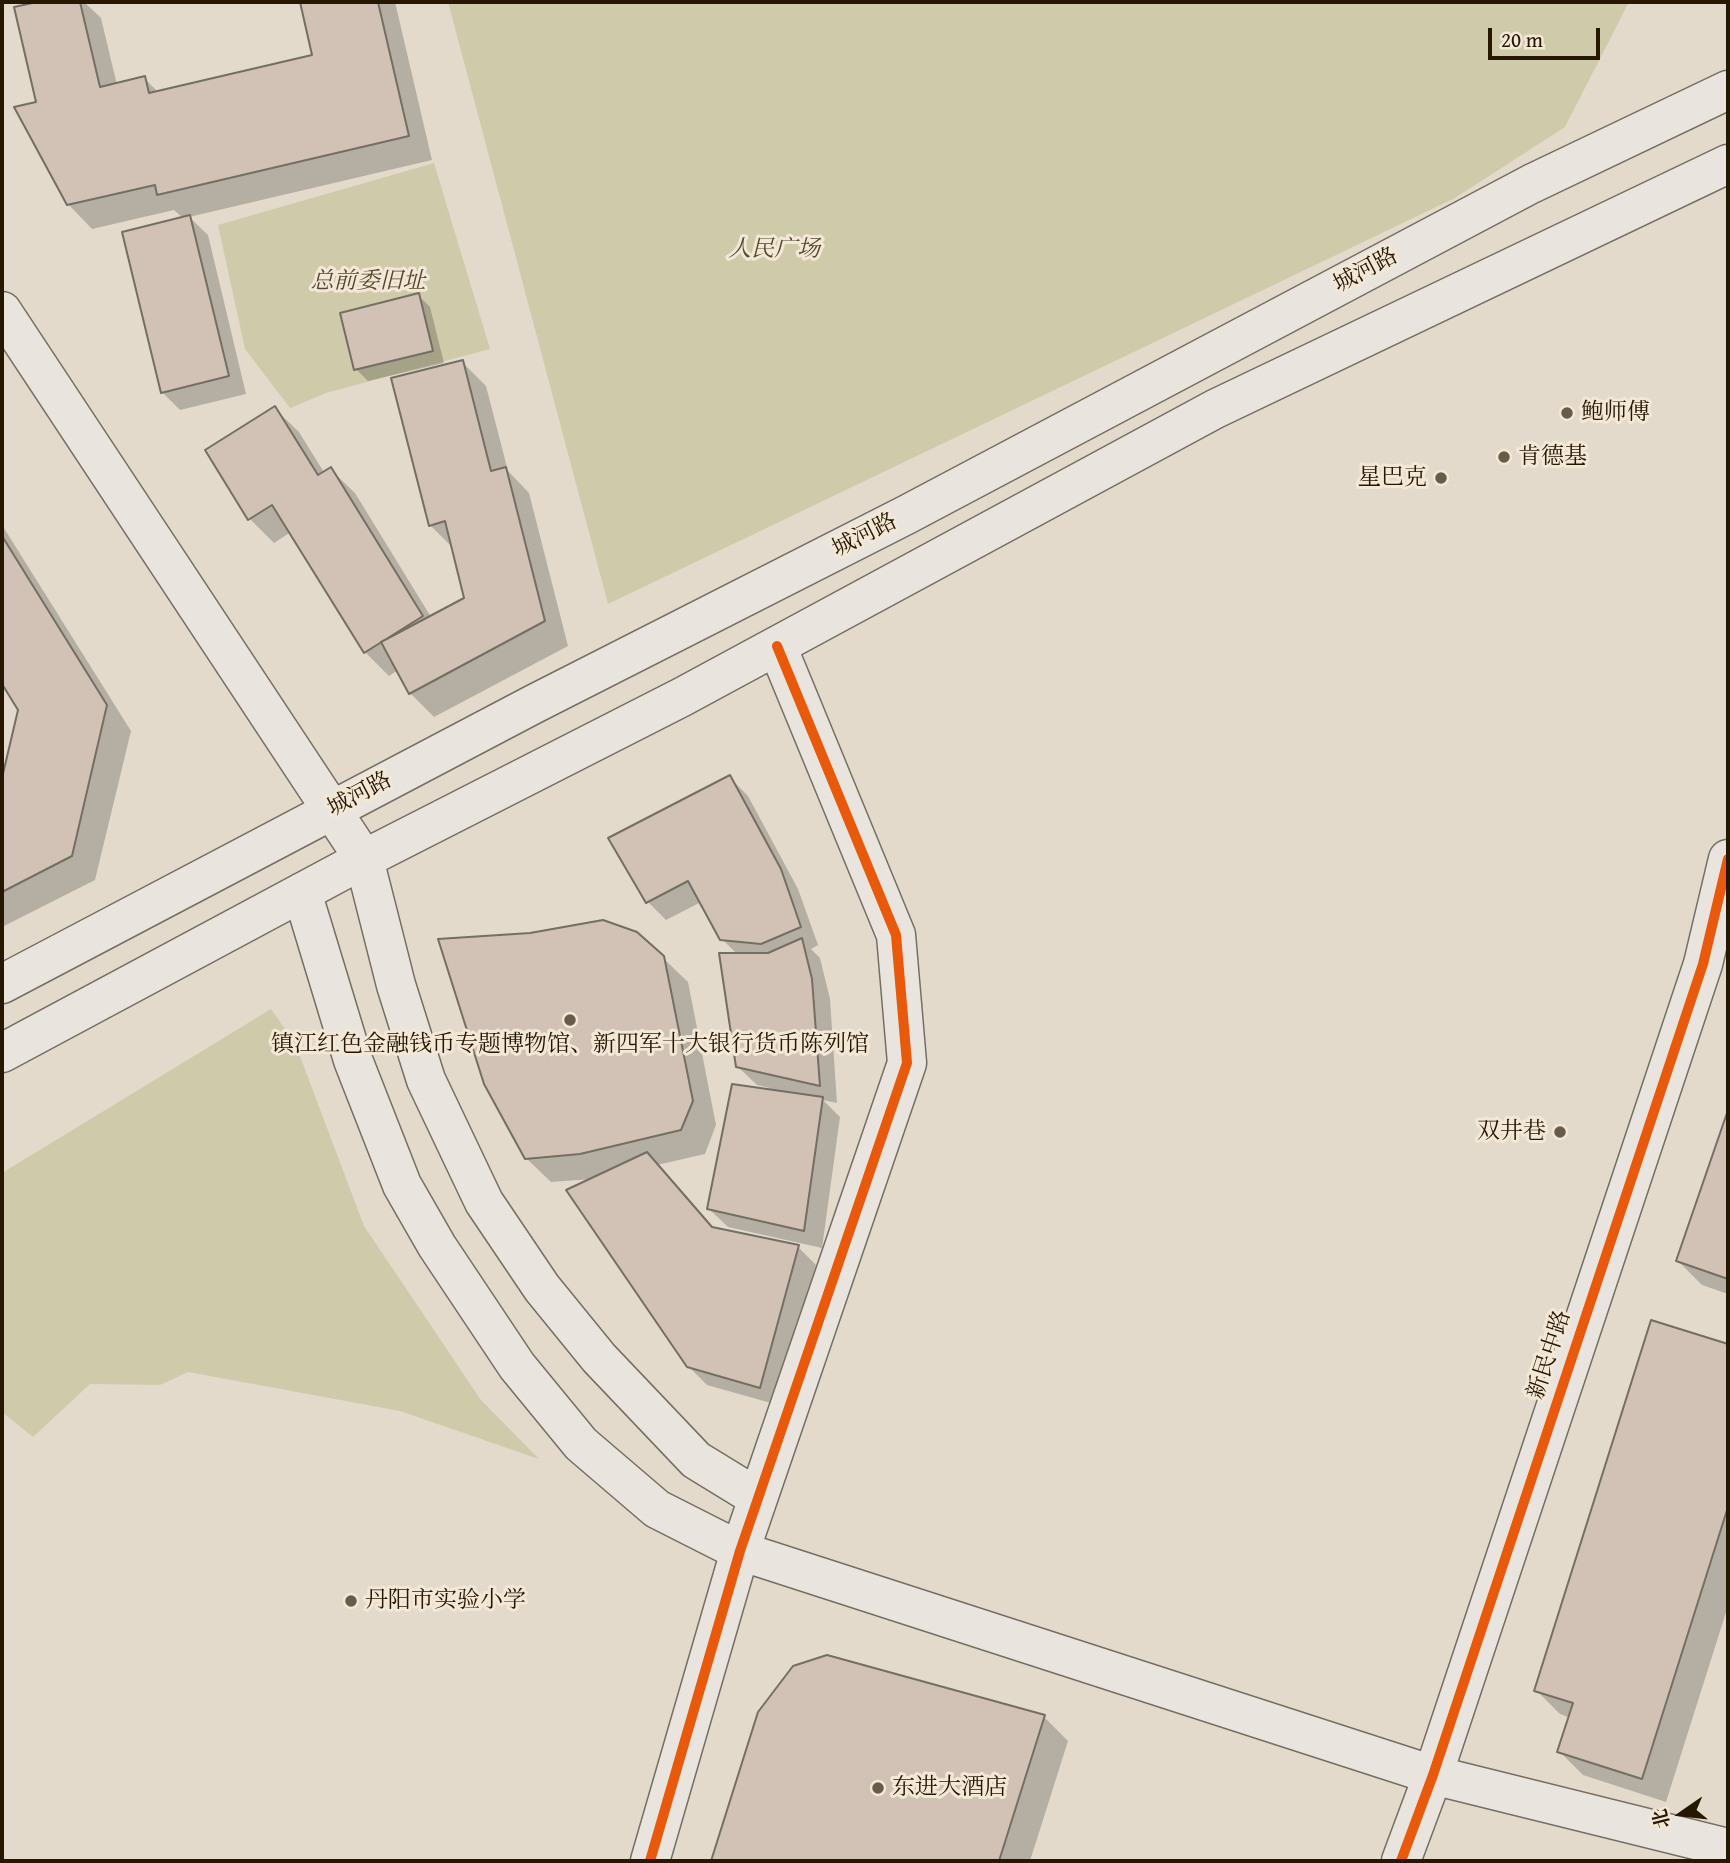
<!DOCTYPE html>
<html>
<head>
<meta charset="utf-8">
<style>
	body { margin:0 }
	#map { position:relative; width:1730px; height:1863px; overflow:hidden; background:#e3dacc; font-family:"Gentium Book Plus","Noto Serif SC",serif }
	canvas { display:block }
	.frame { position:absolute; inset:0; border:4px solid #261701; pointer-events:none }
	.north { position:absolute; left:1646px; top:1779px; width:70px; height:70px; -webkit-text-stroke:5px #f3e8d7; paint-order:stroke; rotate:256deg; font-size:19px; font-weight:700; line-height:28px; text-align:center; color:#261701 }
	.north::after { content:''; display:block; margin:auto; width:24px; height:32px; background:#261701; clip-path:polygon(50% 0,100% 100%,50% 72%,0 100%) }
	.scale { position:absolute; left:1488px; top:28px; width:112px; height:32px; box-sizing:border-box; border:4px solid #261701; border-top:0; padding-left:9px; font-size:21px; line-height:24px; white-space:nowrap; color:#261701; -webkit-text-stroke:5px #f3e8d7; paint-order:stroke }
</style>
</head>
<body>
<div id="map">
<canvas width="1730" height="1863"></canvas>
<div class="frame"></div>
<div class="north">北</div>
<div class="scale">20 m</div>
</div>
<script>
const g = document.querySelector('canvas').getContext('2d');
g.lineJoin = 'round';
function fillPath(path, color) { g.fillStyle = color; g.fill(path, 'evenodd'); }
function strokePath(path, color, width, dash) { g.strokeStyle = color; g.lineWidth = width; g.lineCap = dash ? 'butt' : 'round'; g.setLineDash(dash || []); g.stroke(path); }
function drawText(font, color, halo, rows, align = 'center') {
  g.font = font + ' "Gentium Book Plus","Noto Serif SC",serif'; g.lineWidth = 6; g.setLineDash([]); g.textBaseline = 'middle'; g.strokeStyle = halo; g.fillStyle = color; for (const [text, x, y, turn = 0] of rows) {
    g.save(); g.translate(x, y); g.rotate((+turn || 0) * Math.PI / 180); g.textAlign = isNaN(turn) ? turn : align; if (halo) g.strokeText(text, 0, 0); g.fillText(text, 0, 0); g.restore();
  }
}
fillPath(new Path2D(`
	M448,2h1181l-64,125 -110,71 -847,406z
	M434,163l56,186 -164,44 -36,15 -45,-59 -27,-124z
	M271,1009l24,34 69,183 117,174 58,59 -139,-48 -212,-39 -28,13 -70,-1 -57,53 -31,-25v-239z`), '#cfcbaa');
fillPath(new Path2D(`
	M44,2h40l17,16 16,67 27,-7 15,15 155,-36 -13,-55h94l37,158 -243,57 19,18 38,159 -66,16 -18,-18 22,-173 -10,-9 -82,19 -24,-25 -52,-196z
	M418,295l12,12 14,56 -76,18 -12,-12z
	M462,362l24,24 22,85 21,22 39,153 -134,71 -24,-24 -12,-23 -9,6 -24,-24 -74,-120 -17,11 -24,-24 -43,-68 68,-42 24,23 26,42 6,-4 24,23 76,124 35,-19 -13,-50 -23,-23z
	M2,525l129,206 -36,149 -93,47v-141l18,-76 -18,-30z
	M730,778l18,18 50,93 20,56 -7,4 9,9 10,41 7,104 -14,-3 17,17 -18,131 -94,-21 -19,-18 61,-121 -13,-3 -19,-18v-112l-16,-16 -21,-37 -35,18 -18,-18 -38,-63z
	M663,958l25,24 28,143 -11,29 -48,11 57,64 84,18 18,18 -38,140 -71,-20 -19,-19 -95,-187 -42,3 -25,-24z
	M1728,1115v179l-26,-9 -24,-24z
	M1653,1322l75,24v260l-62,196 -83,-27 -24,-24 11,-33 -10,-4 -24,-24z
	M759,1713l285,4 24,24 -38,120h-318z`), '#0003');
const building = new Path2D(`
	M37,2h43l20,85 45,-11 4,17 163,-38 -12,-53h78l31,134 -252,59 -2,-10 -88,20 -53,-98 22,-5 -22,-95z
	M190,215l39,161 -68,17 -39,-161z
	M419,293l14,58 -79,19 -14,-57z
	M463,360l28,111 15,-4 39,154 -136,73 -28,-52 83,-44 -19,-77 -16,5 -38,-148z
	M275,406l43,69 13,-8 92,149 -59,37 -92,-148 -24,15 -43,-70z
	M2,536l105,169 -35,151 -70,36v-114l16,-68 -16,-26z
	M730,775l51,94 20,58 -40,17 -41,-4 -32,-59 -42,22 -38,-65z
	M603,920l34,12 27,24 29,145 -12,29 -101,24 -55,5 -41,-75 -46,-145 92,-6z
	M802,938l10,41 8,107 -84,-19 -17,-114h49z
	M732,1084l91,13 -19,134 -97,-22z
	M1728,1110v169l-52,-18z
	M647,1152l65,75 87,18 -39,143 -73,-21 -121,-177z
	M1651,1320l77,24v163l-86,272 -85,-27 16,-49 -39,-12z
	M827,1655l218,60 -46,146h-288l47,-149 35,-46z`);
fillPath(building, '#d2c2b6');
strokePath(building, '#746e63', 2);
const secondary = new Path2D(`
	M2,311l362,548 32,126 30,95 58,122 58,86 57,70 97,102 62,38
	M302,892l51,168 49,125 35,61 80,120 64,78 76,65 83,42 693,224 295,73
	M2,984l532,-280 372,-189 625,-331 197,-94
	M2,1053l362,-194 318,-162 533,-288 513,-245
	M650,1861l90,-310 167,-488 -11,-128 -119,-289
	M1401,1861l32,-86 270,-811 25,-105`);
strokePath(secondary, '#746e63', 41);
strokePath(secondary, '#e9e4dd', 38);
strokePath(new Path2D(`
	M650,1861l90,-310 167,-488 -11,-128 -119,-289
	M1401,1861l32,-86 270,-811 25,-105`), '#e8590c', 10);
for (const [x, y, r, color] of [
	[1567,413,7,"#685b48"],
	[1504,457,7,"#685b48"],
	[1441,478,7,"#685b48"],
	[570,1020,7,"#685b48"],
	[1560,1132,7,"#685b48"],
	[351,1601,7,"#685b48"],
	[878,1788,7,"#685b48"]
]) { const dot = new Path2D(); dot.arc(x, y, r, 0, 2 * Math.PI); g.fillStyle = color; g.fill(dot); strokePath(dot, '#f3e8d7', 2.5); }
drawText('italic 23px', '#54492b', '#f3e8d7', [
	["人民广场",774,250],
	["总前委旧址",368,282]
]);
drawText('23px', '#261701', '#f3e8d7', [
	["城河路",1366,271,-28],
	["城河路",865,536,-27],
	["城河路",360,795,-28],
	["新民中路",1550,1355,-72]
]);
drawText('23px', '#261701', '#f3e8d7', [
	["鲍师傅",1581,413],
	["肯德基",1518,457],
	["星巴克",1427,478,"right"],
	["镇江红色金融钱币专题博物馆、新四军十大银行货币陈列馆",570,1045,"center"],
	["双井巷",1546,1132,"right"],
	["丹阳市实验小学",365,1601],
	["东进大酒店",892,1788]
], 'left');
</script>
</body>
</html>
